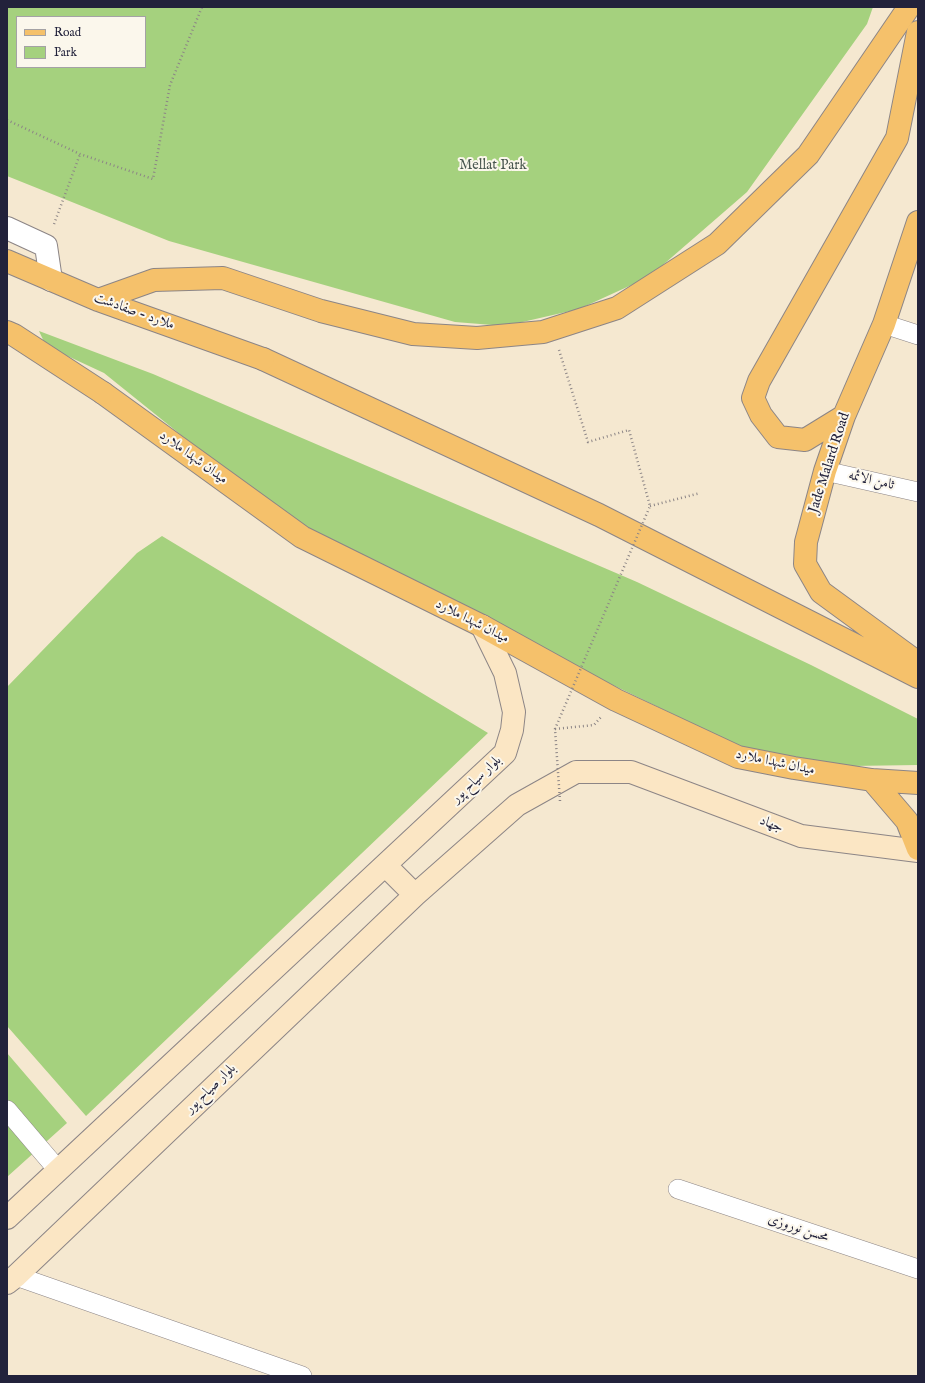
<!DOCTYPE html>
<html>
<head>
<meta charset="utf-8">
<style>
	body { margin:0 }
	#map { position:relative; width:925px; height:1383px; overflow:hidden; background:#f5e8d0; font-family:"IM FELL English",serif }
	canvas { display:block }
	.frame { position:absolute; inset:0; border:8px solid #22223b; pointer-events:none }
	.legend { position:absolute; left:16px; top:16px; width:130px; height:52px; box-sizing:border-box; background:#fbf7ec; border:1px solid #a4a2a5; margin:0; padding:5px 7px; list-style:none; font-size:12px; color:#22223b }
	.legend li { display:flex; align-items:center; gap:8px; height:20px }
	.legend b { width:20px; border:1px solid #a4a2a5 }
</style>
</head>
<body>
<div id="map">
<canvas width="925" height="1383"></canvas>
<div class="frame"></div>
<ul class="legend">
<li><b style="height:5px;background:#f5c16b"></b>Road</li>
<li><b style="height:11px;background:#a5d17e"></b>Park</li>
</ul>
</div>
<script>
const g = document.querySelector('canvas').getContext('2d');
g.lineJoin = 'round';
function fillPath(path, color) { g.fillStyle = color; g.fill(path, 'evenodd'); }
function strokePath(path, color, width, dash) { g.strokeStyle = color; g.lineWidth = width; g.lineCap = dash ? 'butt' : 'round'; g.setLineDash(dash || []); g.stroke(path); }
function drawText(font, color, halo, rows, align = 'center') {
  g.font = font + ' "IM FELL English",Amiri,serif'; g.lineWidth = 4; g.setLineDash([]); g.textBaseline = 'middle'; g.strokeStyle = halo; g.fillStyle = color; for (const [text, x, y, turn = 0] of rows) {
    g.save(); g.translate(x, y); g.rotate((+turn || 0) * Math.PI / 180); g.textAlign = isNaN(turn) ? turn : align; if (halo) g.strokeText(text, 0, 0); g.fillText(text, 0, 0); g.restore();
  }
}
fillPath(new Path2D(`
	M7,7h866l-6,17 -120,168 -98,85 -70,32 -74,17 -50,-4 -286,-81 -162,-65zM17,17h128v50h-128z
	M39,331l114,43 484,208 174,83 107,54v46l-67,1 -108,-18 -186,-90 -250,-129 -75,-53 -128,-103 -58,-27z
	M162,536l326,197 -402,383 -79,-90v-339l130,-134z
	M7,1053l60,70 -60,54z`), '#a5d17e');
const minor = new Path2D(`
	M884,324l34,11
	M825,471l93,21
	M7,1110l51,60
	M678,1189l240,80
	M16,1276l286,100`);
const tertiary = new Path2D(`
	M7,228l39,18 5,34`);
const secondary = new Path2D(`
	M386,866l29,29
	M7,1218l498,-465 7,-23 2,-18 -9,-39 -23,-47
	M7,1283l9,-7 399,-381 102,-90 59,-33h55l170,64 117,15`);
const primary = new Path2D(`
	M918,222l-34,102 -40,92 -19,55 -19,71 -1,22 16,28 97,71
	M263,359l336,156 319,162
	M103,393l199,144 180,89 134,74 122,57 56,11 78,12 46,3
	M844,416l-39,24 -27,-3 -17,-22 -8,-17 6,-17 138,-243 21,-106
	M872,780l35,41 11,28`);
const trunk = new Path2D(`
	M7,261l91,39 165,59
	M98,300l56,-20 69,-2 98,33 92,23 64,4 66,-6 74,-24 100,-64 91,-89 101,-148
	M7,332l7,3 89,58`);
strokePath(minor, '#8c8586', 20);
strokePath(tertiary, '#8c8586', 24);
strokePath(secondary, '#8c8586', 24);
strokePath(primary, '#8c8586', 24);
strokePath(trunk, '#8c8586', 24);
strokePath(new Path2D(`
	M7,120l73,34 73,25 17,-94 32,-78
	M54,224l26,-70
	M559,350l29,92 41,-12
	M650,506l50,-13
	M555,729l39,-4 7,-8`), '#8c8586', 2.5, [1, 3]);
strokePath(minor, '#fff', 19);
strokePath(tertiary, '#fff', 22);
strokePath(secondary, '#fbe6c4', 22);
strokePath(primary, '#f5c16b', 22);
strokePath(trunk, '#f5c16b', 22);
strokePath(new Path2D(`
	M560,801l-5,-72 95,-223 -21,-76`), '#8c8586', 2.5, [1, 3]);
drawText('14px', '#49574f', '#fbf7ec', [
	["Mellat Park",493,166]
]);
drawText('14px', '#22223b', '#fbf7ec', [
	["ملارد - صفادشت",134,312,20],
	["میدان شهدا ملارد",193,458,36],
	["Jade Malard Road",830,463,-72],
	["ثامن الائمه",871,481,13],
	["میدان شهدا ملارد",472,622,27],
	["میدان شهدا ملارد",775,763,12],
	["بلوار سیاح پور",477,780,-43],
	["جهاد",771,825,21],
	["بلوار صیاح پور",211,1089,-44],
	["محسن نوروزی",798,1229,18]
]);
</script>
</body>
</html>
